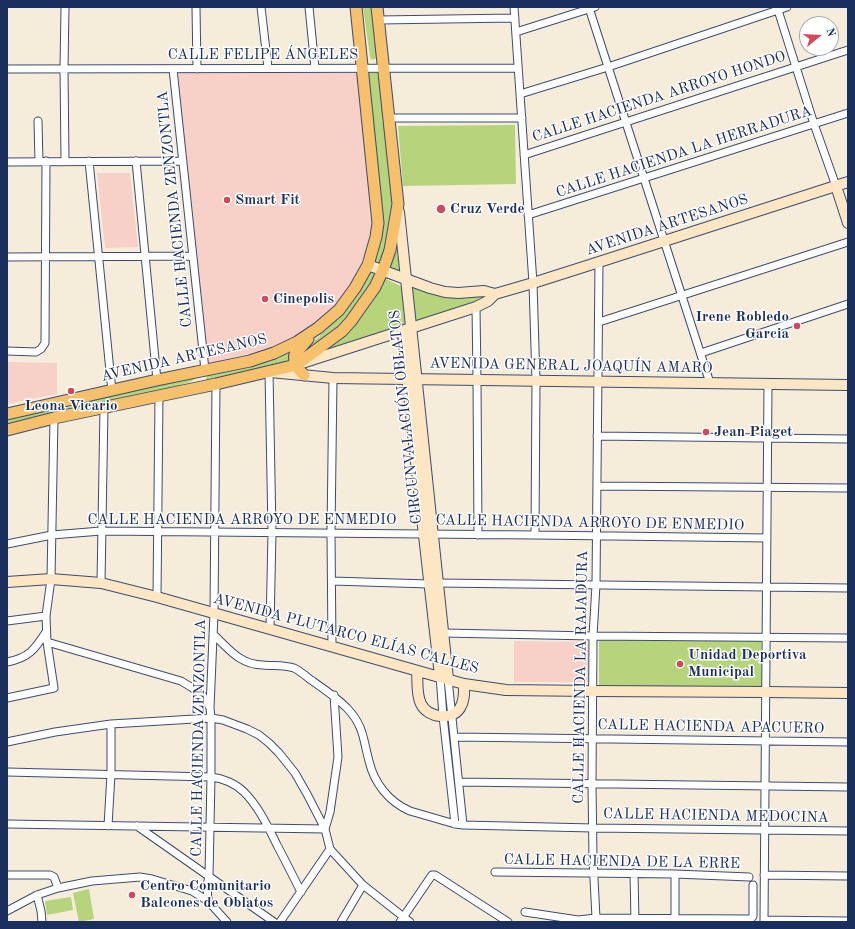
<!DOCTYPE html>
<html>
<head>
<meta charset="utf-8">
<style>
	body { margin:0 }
	#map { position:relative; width:855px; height:929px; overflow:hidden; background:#f5edda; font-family:"Old Standard TT",serif }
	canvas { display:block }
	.frame { position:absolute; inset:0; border:8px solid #1b2f5e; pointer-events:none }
	.north { position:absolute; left:799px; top:16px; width:40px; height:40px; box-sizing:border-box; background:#fff; border:1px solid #a4acbf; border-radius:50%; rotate:72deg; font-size:11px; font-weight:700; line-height:16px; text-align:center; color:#1b2f5e }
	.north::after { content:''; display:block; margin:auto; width:14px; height:18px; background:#d1495b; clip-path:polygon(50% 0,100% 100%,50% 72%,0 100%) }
</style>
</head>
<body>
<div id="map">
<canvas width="855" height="929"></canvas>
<div class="frame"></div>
<div class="north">N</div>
</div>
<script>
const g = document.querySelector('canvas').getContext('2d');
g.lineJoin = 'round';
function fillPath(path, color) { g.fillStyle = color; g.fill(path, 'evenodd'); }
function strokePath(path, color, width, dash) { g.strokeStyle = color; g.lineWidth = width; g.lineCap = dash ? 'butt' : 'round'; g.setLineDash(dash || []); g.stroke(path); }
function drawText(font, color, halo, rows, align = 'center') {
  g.font = font + ' "Old Standard TT",serif'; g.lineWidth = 3; g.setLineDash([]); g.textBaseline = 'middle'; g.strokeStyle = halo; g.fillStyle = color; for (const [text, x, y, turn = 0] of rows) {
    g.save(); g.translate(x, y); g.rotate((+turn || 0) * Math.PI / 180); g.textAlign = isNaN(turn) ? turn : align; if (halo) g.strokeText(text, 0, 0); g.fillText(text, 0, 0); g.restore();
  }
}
fillPath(new Path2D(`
	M180,73h178l16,140 -1,15 -5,19 -8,18 -13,24 -15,22 -19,16 -37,20 -28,10 -41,8 -31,-289 1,-2z
	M97,173h33l8,74 -33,1z
	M7,362l50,1v31l-50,10z
	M514,641l74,1v40h-74z`), '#f7d1c7');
fillPath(new Path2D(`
	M363,7h8l6,48 -1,3 -3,2 -2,-1 -1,-2z
	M381,71l14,137 -13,58 -9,-3 3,-9 -8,-181z
	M515,125l1,59 -113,2 -5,-60z
	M396,248l5,24 -10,-4v-3z
	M369,268l10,4 -4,8 -39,53 -38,24 12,-14 9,-6 3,-4 18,-18z
	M384,278l19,9 4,38 -91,31z
	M411,286l79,8 -19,10 -56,19z
	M296,347l-5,16 -88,19 3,-2 1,-6z
	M195,376l-1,4 -7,3 -33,10 -96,19 1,-2 32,-9 9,-5z
	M57,408l-6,7 -44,10v-9z
	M599,639l162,2 1,46 -163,2z
	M89,889l5,30 -15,3 -6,-29z
	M71,897l2,13 -26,5 -2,-14z`), '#b5d47b');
const street = new Path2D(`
	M196,7l1,62
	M261,7l7,61
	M309,7l6,61
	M514,7l19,276 3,98 -1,154
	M588,7l2,4 120,372
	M777,7l37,117 22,62
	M379,20l136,-2
	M516,32l79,-25
	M7,69l511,-1
	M173,69l32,301
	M520,94l88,-27 179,-60
	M389,118h133
	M38,121l1,41
	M524,155l324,-105
	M65,161l-1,-92 1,-62
	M89,161l23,230
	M136,161l21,219
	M7,162l176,-1
	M528,215l116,-37 204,-65
	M7,257l186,-1
	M476,307l1,73 1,155
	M599,322l249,-80
	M7,351l29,1 5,-3 4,-6 1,-182
	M701,353l147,-49
	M269,372l3,160 -2,97
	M597,436l251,3
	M597,486l251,2
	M7,544l45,-9 49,-4 323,3 111,1 232,3
	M332,581l97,3
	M101,583l3,-175
	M438,583l410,5
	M157,597l2,-201
	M7,621l39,-5
	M443,633l150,3 255,2
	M213,634c16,15 27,31 50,31 10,1 22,0 31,3 6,3 12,8 17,12 13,9 25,17 36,28 17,18 16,31 22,53 5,22 20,41 41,50l45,13 8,1 130,3 255,3
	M47,642l134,39 10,6 12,9 7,12
	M332,647l-1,-114 2,-155
	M7,662c22,-4 28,-13 39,-30
	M440,676l3,40 12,108
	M448,679l15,146
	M7,698l47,-10 -7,-46 -1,-26 5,-37 3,-161
	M454,737l394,5
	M7,742l48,-10 56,-8 100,-6 12,2 24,9 12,6 10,8 10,10 16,20 12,21 18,35 5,20 33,36 47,37
	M7,772l204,5c12,1 25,7 33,15 15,15 24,35 33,53 8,15 16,31 24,47
	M459,782l389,5
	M7,824l318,5 5,-17 8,-55 -4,-62
	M108,826l3,-52v-50
	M137,826l137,96
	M495,872l180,2 74,3
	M634,873l1,49
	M675,874v45
	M7,875h43l4,2 4,11
	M764,875l84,1
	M37,895l4,16 1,11
	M208,901l-1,-15 2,-10 2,-99v-59l-1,-10 4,-95 2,-229
	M7,911l30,-16 21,-7 34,-7 48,-4 12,2 40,12 16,10 19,21
	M525,912l53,8 18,-2 151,1h4l2,-3v-31
	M596,918l-3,-59 -1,-75 1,-148 3,-51 3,-323
	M764,920l84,1
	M280,922l50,-73
	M341,922l22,-37
	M400,922l32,-47h3l73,47
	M764,922l4,-538`);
const secondary = new Path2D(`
	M836,186l12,37
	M399,212l49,467
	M368,265l62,23 15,4 13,1 26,-2 11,3
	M403,331c10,115 24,230 37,345
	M299,364l177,-57 12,-6 7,-7 38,-11 66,-21 249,-80
	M270,372l63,6 515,7
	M7,582l44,-3 50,4 56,14 307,87 42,6 87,1 173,1 82,1
	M417,671c1,11 -1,23 4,33 7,14 31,17 39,4 5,-8 4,-16 4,-24`);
const primary = new Path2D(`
	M304,375c-6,-6 -11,-11 -9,-21l13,-15
	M7,414l150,-34 93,-19 24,-8 23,-11 21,-14 21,-18 16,-22 13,-23 8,-28 2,-14 -22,-216
	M7,430l47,-12 162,-34 80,-19 46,-34 9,-10 24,-34 8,-17 7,-20 8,-46 -21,-197`);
strokePath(street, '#3c4c71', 9);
strokePath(secondary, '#3c4c71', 12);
strokePath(primary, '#3c4c71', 13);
strokePath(street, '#fff', 7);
strokePath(secondary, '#fce6c4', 10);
strokePath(primary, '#f7c06c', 11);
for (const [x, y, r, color] of [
	[227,200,4,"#d1495b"],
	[441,209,5,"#d1495b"],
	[265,299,4,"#d1495b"],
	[797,326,4,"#d1495b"],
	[71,391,4,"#d1495b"],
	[706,432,4,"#d1495b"],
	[680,664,4,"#d1495b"],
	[132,895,4,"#d1495b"]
]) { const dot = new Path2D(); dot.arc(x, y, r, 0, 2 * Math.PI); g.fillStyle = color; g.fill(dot); strokePath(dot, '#fff', 1.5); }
drawText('15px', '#1b2f5e', '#fff', [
	["CALLE FELIPE ÁNGELES",263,55],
	["CALLE HACIENDA ARROYO HONDO",659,97,-18],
	["CALLE HACIENDA LA HERRADURA",684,152,-18],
	["CALLE HACIENDA ZENZONTLA",175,209,-96],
	["AVENIDA ARTESANOS",667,225,-18],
	["AVENIDA ARTESANOS",184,358,-13],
	["AVENIDA GENERAL JOAQUÍN AMARO",571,366,1],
	["CIRCUNVALACIÓN OBLATOS",406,417,-96],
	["CALLE HACIENDA ARROYO DE ENMEDIO",242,520],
	["CALLE HACIENDA ARROYO DE ENMEDIO",590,523,1],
	["AVENIDA PLUTARCO ELÍAS CALLES",346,634,15],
	["CALLE HACIENDA LA RAJADURA",581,677,-89],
	["CALLE HACIENDA APACUERO",711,727,1],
	["CALLE HACIENDA ZENZONTLA",199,738,-89],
	["CALLE HACIENDA MEDOCINA",716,816,1],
	["CALLE HACIENDA DE LA ERRE",622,862,1]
]);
drawText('bold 15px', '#1b2f5e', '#fff', [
	["Smart Fit",235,200],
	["Cruz Verde",450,209],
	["Cinepolis",273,299],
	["Irene Robledo",789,317,"right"],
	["Garcia",789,334,"right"],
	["Leona Vicario",71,406,"center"],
	["Jean Piaget",714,432],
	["Unidad Deportiva",688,655],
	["Municipal",688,672],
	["Centro Comunitario",140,886],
	["Balcones de Oblatos",140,903]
], 'left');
</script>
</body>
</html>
